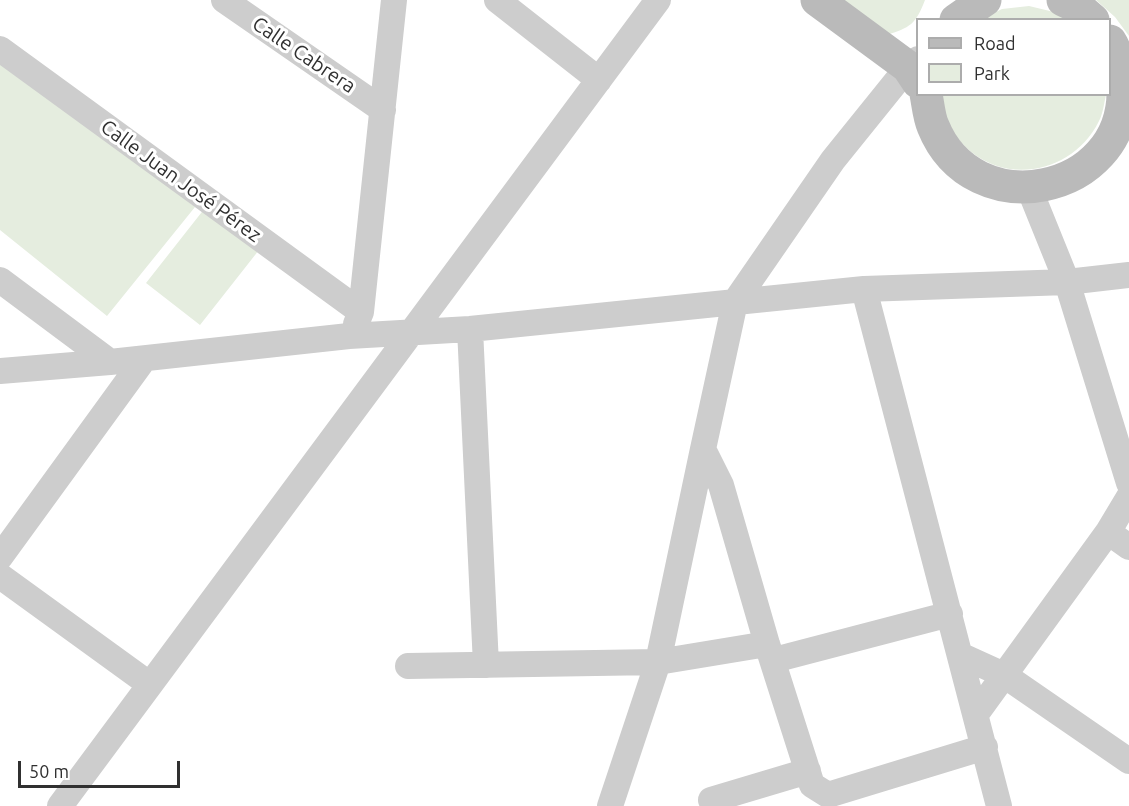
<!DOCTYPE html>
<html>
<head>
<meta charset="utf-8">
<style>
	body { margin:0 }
	#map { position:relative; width:1129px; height:806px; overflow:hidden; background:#fff; font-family:Ubuntu,sans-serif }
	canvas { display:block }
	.legend { position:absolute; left:916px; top:18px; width:195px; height:78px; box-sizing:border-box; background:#fff; border:2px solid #acacac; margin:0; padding:8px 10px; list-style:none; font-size:18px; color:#303030 }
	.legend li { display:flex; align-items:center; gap:12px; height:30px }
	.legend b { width:30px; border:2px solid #acacac }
	.scale { position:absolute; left:18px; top:761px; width:162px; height:27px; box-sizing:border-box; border:3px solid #303030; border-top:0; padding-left:8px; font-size:18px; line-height:21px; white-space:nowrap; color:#303030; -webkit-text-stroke:4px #fff; paint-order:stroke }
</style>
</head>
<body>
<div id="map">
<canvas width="1129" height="806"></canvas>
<ul class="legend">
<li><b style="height:8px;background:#bababa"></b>Road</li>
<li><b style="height:16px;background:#e5eddf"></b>Park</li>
</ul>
<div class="scale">50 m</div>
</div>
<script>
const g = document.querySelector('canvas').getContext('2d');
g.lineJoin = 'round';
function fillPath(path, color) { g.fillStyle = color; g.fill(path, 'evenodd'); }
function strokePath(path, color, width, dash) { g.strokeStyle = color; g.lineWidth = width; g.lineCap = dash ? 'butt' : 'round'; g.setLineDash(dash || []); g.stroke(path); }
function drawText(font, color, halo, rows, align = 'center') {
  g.font = font + ' Ubuntu,sans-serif'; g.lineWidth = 6; g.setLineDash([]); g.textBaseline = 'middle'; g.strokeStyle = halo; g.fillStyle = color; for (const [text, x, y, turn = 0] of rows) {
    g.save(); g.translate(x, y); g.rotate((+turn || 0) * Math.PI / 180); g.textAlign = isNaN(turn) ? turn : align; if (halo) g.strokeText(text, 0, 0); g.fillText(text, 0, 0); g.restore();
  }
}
fillPath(new Path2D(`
	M839,0h86c-9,24 -15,28 -39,35z
	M1096,0h33v36l-14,-19z
	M1029,6l25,6 13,8h-88l23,-11z
	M0,50l195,157 -88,109 -107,-86z
	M941,95h165c-2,8 -3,19 -7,26 -24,49 -87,65 -129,30 -10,-9 -20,-21 -25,-34 -2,-7 -2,-15 -4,-22z
	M205,208l54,42 -59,75 -54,-42z`), '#e5eddf');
strokePath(new Path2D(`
	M224,0l159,110
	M497,0l102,80
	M0,49l361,263
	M918,59l-10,8 -75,93 -98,142 -32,147 18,36 46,159 45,141 16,10 157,-48
	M1029,188l38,94 62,201
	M0,280l110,82
	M864,289l135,517
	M356,324l5,-12 33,-312
	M470,329l16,336
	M0,371l110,-9 239,-26 121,-7 394,-40 203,-7 62,-7
	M1108,532l21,15
	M0,557l144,-198
	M0,576l149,108
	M960,655l44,20 125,86
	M774,660l176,-46
	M408,666l250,-4 45,-213
	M976,714l132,-182 21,-35
	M711,800l97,-29
	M60,806l598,-806
	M610,806l48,-144 109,-18`), '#cdcdcd', 26);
strokePath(new Path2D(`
	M817,0l91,67 10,15
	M1063,0l15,7 15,13
	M956,20l29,-20
	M926,94c2,10 3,23 7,32 40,100 193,69 190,-37 -1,-17 -4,-34 -13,-48`), '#bababa', 33);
drawText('20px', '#303030', '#fff', [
	["Calle Cabrera",304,55,34],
	["Calle Juan José Pérez",181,181,36]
]);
</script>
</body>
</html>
